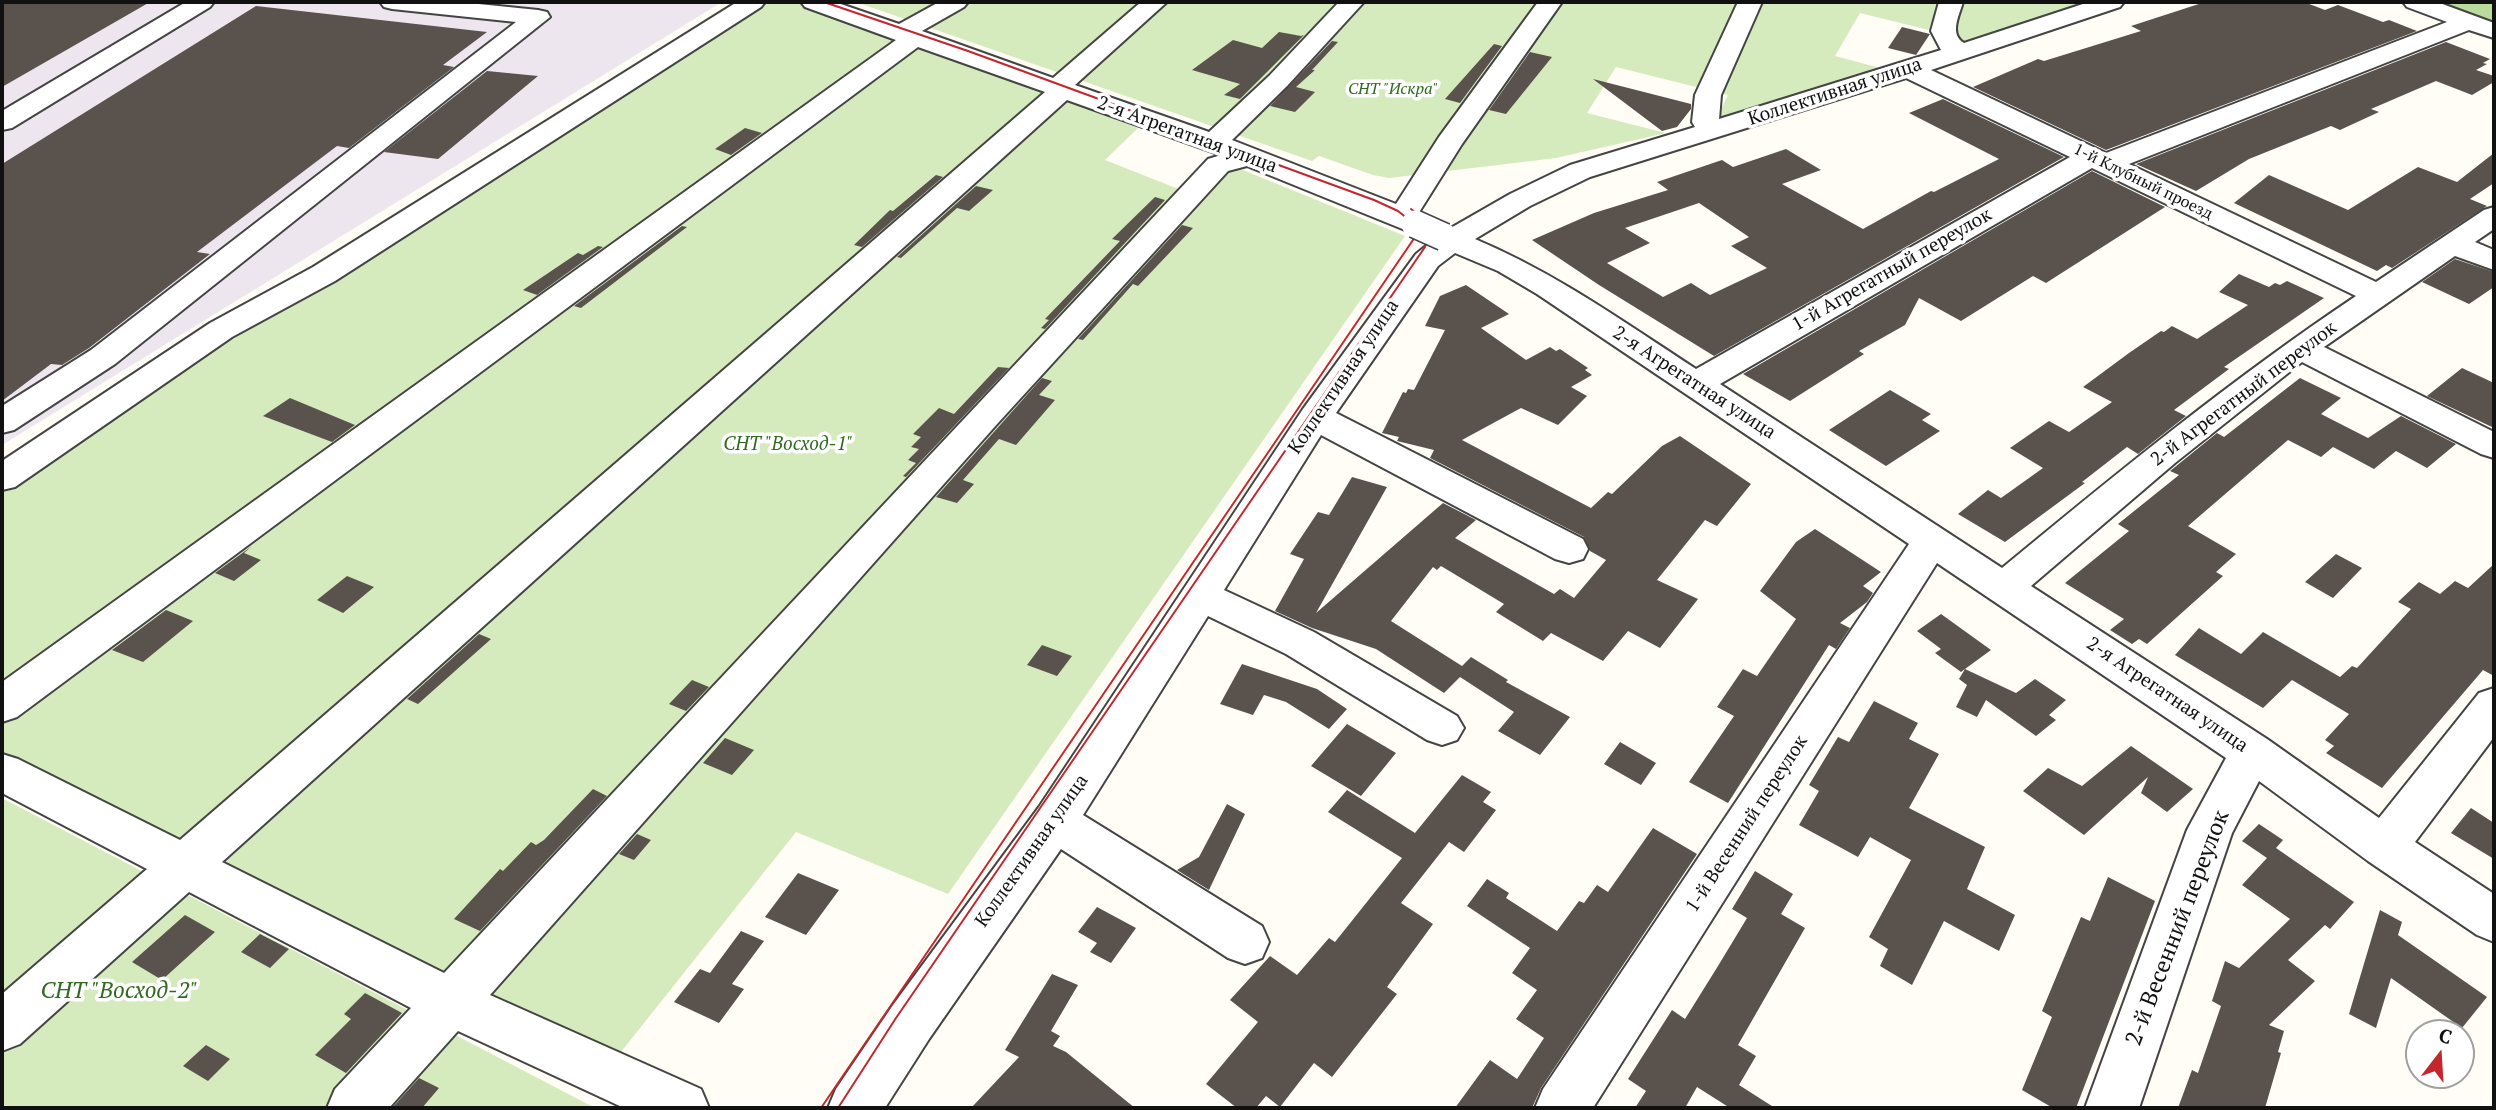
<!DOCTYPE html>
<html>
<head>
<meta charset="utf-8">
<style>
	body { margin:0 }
	#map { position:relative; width:2496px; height:1110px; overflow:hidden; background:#fffdf5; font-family:"PT Serif",serif }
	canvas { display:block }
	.frame { position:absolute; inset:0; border:4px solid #111; pointer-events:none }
	.north { position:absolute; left:2405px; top:1019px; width:70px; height:70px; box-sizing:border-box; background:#fff; border:2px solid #a0a0a0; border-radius:50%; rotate:17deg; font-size:19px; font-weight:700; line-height:28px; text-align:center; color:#111 }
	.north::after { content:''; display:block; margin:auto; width:24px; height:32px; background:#c4262e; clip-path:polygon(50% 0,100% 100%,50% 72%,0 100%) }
</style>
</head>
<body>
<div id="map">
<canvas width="2496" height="1110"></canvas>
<div class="frame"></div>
<div class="north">С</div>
</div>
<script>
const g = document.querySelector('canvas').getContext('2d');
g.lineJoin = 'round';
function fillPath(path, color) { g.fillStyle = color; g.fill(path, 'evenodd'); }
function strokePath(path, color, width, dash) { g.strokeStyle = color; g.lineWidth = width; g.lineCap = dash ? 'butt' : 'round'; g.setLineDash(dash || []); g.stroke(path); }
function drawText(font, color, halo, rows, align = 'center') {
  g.font = font + ' "PT Serif",serif'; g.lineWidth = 7; g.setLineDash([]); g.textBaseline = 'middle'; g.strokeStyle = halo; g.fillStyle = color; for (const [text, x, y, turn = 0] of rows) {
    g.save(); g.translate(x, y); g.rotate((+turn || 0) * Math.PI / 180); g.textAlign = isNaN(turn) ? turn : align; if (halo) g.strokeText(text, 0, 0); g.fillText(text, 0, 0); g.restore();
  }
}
fillPath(new Path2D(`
	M2,2h720l-720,443z`), '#eee6ef');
fillPath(new Path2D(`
	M762,2h38l108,36 230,90 -33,32 81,32 30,-33 189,77 -457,658 -152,-62 -183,230 -611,-304v-275l340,-212z
	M856,2h1237l-133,40 -19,-9 -81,-20 -25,43 49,13 -165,51 -1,-4 10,-21 -112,-28 -29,46 79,20 -110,25 -167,20 -16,-3 -54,-19 -7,5z
	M2,798l593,310h-593z`), '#d5ebbd');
fillPath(new Path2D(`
	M2424,2l70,1v25z`), '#b9dc9c');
fillPath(new Path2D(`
	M2,2h148l-148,85z
	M2205,2h99l21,8 13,-5 45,17 6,-2 28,11 -311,119 -133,-63 65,-28 6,2 97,-30 -10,-5z
	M256,6l231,26 -44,33 11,2 -105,81 -12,-2 -140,106 13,2 -121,94 -27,17 -11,-1 -49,37v-237z
	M1902,27l28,7 -14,21 -28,-7z
	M1279,32l22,4 3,-1 -64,64 -16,-4 16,-11 -48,-14 41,-30 29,8z
	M1332,41l6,1 -26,28h3l-19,17 19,5 -20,20 -25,-6z
	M2446,42l44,17 -7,4 4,1 -11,6 18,6v6l-22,13 -36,-14 -65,28 8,3 -39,18 -9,-4 -82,33 -53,32 -60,-27z
	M1494,44l8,2 -42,57 -15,-4z
	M1530,52l22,5 -46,57 -17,-4z
	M487,71l51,5 -100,83 -54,-7z
	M1593,79l98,25v5l-14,18 -15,4z
	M1943,99l121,58 -350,199 -115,-71 -67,-45 62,-27 74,-23 -11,-8 65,-22 11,7 53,-18 35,21 -39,14 81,45 68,-38 3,1 65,-33 -90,-46zM1699,203l50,34 -18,9 36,22 -57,27 -19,-12 -28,14 -56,-34 43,-20 -25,-15z
	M745,128l17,5 -31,22 -16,-6z
	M2494,153v30l-24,16 17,7 -95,62 -6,-3 -9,6 -143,-68 35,-28 79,35 70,-43 39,15z
	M2092,171l73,36 -119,76 -13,-7 -72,45 -42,-23 -14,27 -46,26 5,3 -74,47 -47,-27z
	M936,175l7,2 -81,70 -8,-2 36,-35 3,1z
	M976,186l17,4 -24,21 -12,-3 -56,50 -4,-1z
	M1155,197l10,3 -120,129 -4,-1 8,-8 -4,-1 75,-78 -8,-2z
	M1182,225l11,3 -55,58 -5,-2 -50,56 -5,-1z
	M682,226l5,1 -106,81 -7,-2z
	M598,246l5,1 -66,48 -14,-5 55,-37 5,2z
	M2455,259l39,13v15l-25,17 -47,-22z
	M2239,274l30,13 6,-4 5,2 7,-4 37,17 -100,69 5,2 -55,41 12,6 -48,38 -11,-7 -45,35 3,1 -80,59 -47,-28 30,-24 13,8 42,-30 -33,-20 39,-27 20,11 43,-30 -29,-15 46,-34 32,-22 3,1 8,-6 25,13 51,-34 -29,-13z
	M1466,285l43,29 -28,14 45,32 24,-13 6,4 4,-2 28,19 -3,2 7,5 -21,12 16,9 -29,29 -37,-17 -59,32 129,68 17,-16 4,2 50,-48 18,-10 71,48 -34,42 -12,-6 -48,60 41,19 -38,49 -32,-17 -25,30 -52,-28 -8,8 -47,-29 8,-8 -63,-38 -4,4 -4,-3 -42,54 71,45 9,-9 37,23 -2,2 64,35 -30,38 -42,-24 16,-19 -54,-35 -16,16 -68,-44 -64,-21 -37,-17 29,-52 -14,-5 28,-42 11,3 23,-38 35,10 -71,126 127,-110 33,17 -21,18 99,56 6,-5 14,9 32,-38 -16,-9 -6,-14 -154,-79 4,-8 -37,-9 2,-4 -17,-4 21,-41 3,1 2,-4 6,1 31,-60 -20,-4 15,-30z
	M998,367l11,1 -103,109 -3,-1 13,-13 -8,-3 11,-11 -8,-2 10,-10 -8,-3 26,-26 15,6z
	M2462,368l32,15v45l-67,-32z
	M1042,378l10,3 -13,14 16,5 -39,45 -17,-6 -36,41 11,4 -17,19 -21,-6z
	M2300,378l41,20 -20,16 47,24 33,-22 55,28 -29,24 -31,-17 -22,18 -41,-22 -12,10 -33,-17 -100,86 48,28 -20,18 7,4 -76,68 -8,-5 -7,5 -22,-14 14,-11 -59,-36 64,-52 -11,-7 61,-49 -9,-4 47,-38 7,4z
	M1890,390l41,24 -9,6 18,11 -54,35 -57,-36z
	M290,398l65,27 -23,17 -69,-26z
	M1815,529l66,43 -18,14 10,7 -6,9 -27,21 10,5 -14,21 -7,-4 -101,158 -39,-21 45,-66 -17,-9 26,-38 14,7 39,-57 -36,-28 36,-49z
	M252,546l-8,7 17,7 -27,21 -19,-8z
	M2336,554l26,14 -29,30 -28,-16z
	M2494,564v112l-11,-6 -101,118 -56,-35 8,-7 -9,-6 24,-26 -57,-34 -29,28 -88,-53 24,-27 42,26 22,-22 77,45 12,-11 5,2 54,-59 -13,-7 21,-20 21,12 15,-13 13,7z
	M347,576l27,11 -31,26 -26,-13z
	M166,610l27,11 -50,41 -31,-12z
	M1941,614l50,36 -26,19 51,24 19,-14 31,21 -17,15 7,5 -20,16 -50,-36 -9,17 -21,-10 11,-22 -8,-6 6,-10 -4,3 -26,-19 6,-4 -24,-18z
	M479,634l12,5 -73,65 -11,-5z
	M1042,645l30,11 -15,20 -30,-11z
	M1242,664l75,25 30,20 -18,20 -43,-27 -22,-7 -11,20 -33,-11z
	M692,680l17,7 -23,24 -17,-7z
	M1874,701l44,22 -9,16 30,15 -30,54 76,39 -18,42 48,26 -16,36 -55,-30 -32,64 -32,-19 8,-17 -19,-12 42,-77 -41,-23 -12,20 -59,-32 20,-34 -10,-6 29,-48 11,5z
	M1347,724l49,29 -35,43 -50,-30z
	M725,738l29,12 -22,25 -29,-12z
	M1620,742l36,21 -15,22 -37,-21z
	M2131,746l62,43 -26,23 -26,-19 7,-16 -64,58 -61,-44 25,-23 34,18z
	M1462,775l29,17 -8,10 13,8 -32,42 -15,-10 -48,61 32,21 -46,63 10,7 -65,83 -18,-14 -34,44 -14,-11 -10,12h-19l-31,-24 52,-62 -28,-22 40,-44 27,19 32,-37 6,4 67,-84 -74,-46 19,-22 68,43z
	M593,789l14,7 -127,135 -26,-12 46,-50 3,2 28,-29 5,3 8,-5z
	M1227,804l18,10 -36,76 -32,-20 22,-13z
	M2471,808l23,15v36l-43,-26z
	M2259,824l24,16 -7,8 78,54 -24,27 -5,-4 -37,35 27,21 -46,44 15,6 -6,21 3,1 -16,55h-87l14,-38 6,3 23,-67 -9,-5 13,-40 14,7 51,-49 -48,-34 25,-27 -25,-17z
	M1653,828l44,26 -156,234 -9,20h-77l35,-48 27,19 27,-41 -28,-19 21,-29 -25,-17 18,-25 -63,-42 20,-27 22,14 -3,5 51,33 22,-30 5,2 13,-18 11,7z
	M637,834l14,6 -17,20 -15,-6z
	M1755,871l38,23 -12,20 24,14 -67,117 18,11 -17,29 36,23h-45l-33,-21 -12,21h-50l11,-17 -18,-12 44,-69 13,9 33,-53 29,-48 -15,-9z
	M798,873l41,17 -33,45 -41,-18z
	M2108,877l47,24 -79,207h-23l-31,-18 30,-73 -10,-6 39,-94 9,4z
	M1097,907l39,21 -25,35 -21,-11 7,-9 -19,-11z
	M2380,910l22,12 -4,13 89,62 -25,31 -71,-50 -15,50 -27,-14z
	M185,915l30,17 -53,48 -30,-18z
	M741,931l23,10 -32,43 12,5 -25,34 -45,-21 26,-33 10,4z
	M260,934l29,15 -19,19 -29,-16z
	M1052,974l26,11 -27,46 9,5 -7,10 13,6 69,56h-164l48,-51 -14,-7z
	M365,993l37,20 -56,60 -31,-18 36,-36 -7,-5z
	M206,1045l24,14 -22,22 -25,-15z
	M419,1078l20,10 -17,20h-30z`), '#5a524d');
const minor = new Path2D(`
	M186,2h28l-4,5 -198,121 -10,2v-19z
	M380,2h79l79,8 9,2 3,5 -435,347 -101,66 -12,3v-27l89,-56 425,-328 -124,-13 -8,-2z
	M737,2h28l-4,5 -426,274 -103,56 -217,150 -13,3v-29l208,-138 103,-56z
	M801,2h34l64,22 40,-22h29l-4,5 -42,24 131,47 88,-76h26l-92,83 134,47 60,-56 70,-74h25l-77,84 -55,54 164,64 43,-67 99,-135h24l-100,142 -44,70 12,10 -5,6 -10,3 -10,-3 -158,-64 -19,5 -230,252 -508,572 211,94 8,19h-85l-166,-77 -69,77h-62l8,-19 76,-81 -222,-116 -169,152 -18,7v-57l145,-125 -145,-76v-39l16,5 162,81 865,-748 -127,-45 -901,670 -15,5v-40l894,-642 -91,-33zM1067,100l154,55 -13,4 -764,814 -222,-111z
	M1738,2h24l-41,93 -2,24 222,-69 -10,-19 8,-29h24c-4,14 -14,32 1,41l125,-41h35l-4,5 -189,63 175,83 341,-131 -40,-15 -4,-5h34l57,21v15l-25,-8 -340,134 247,118 108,-72 10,-3v22l-19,13 19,8v20l-39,-14 -131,91 170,85v26l-13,-4 -179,-92 -127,101 -144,123 236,153 112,79 100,-125 15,-5v49l-79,105 79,52v48l-17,-7 -109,-74 -109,-80 -27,52 -93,275h-54l102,-278 39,-72 -289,-195 -344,545h-58l8,-19 366,-545 -372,-250 -39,-23 -43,-18 -17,13 -102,147 247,126 5,10 -5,10 -14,4 -14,-4 -234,-124 -97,155 90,42 143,84 7,12 -7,12 -15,5 -15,-5 -141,-86 -78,-38 -125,199 179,111 7,16 -7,16 -17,6 -17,-6 -167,-109 -132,190 -44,69h-57l8,-19 57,-84 146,-198 264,-398 113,-155 16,-13 -3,-4 4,-6 16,-2 61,-35 60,-29 125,-38 -3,-5 3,-27zM1906,78l164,79 -374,212c-72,-47 -142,-97 -221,-130l55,-33 60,-29zM2092,168l264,128c-124,83 -239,177 -354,272l-282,-184z`);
strokePath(minor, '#444', 4);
fillPath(minor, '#fff');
strokePath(new Path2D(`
	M821,1108l592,-868v-17l-15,-12 -24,-11 -406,-149 -144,-49
	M838,1108l58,-90 529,-771 4,-14 -10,-18 -8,-6`), '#c4262e', 2);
const minorBridge = new Path2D(`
	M1415,224l29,13`);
strokePath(minorBridge, '#444', 30, []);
strokePath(minorBridge, '#fff', 27);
drawText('italic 16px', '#2f6b1f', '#fff', [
	["СНТ \"Искра\"",1393,89]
]);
drawText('16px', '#111', '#fff', [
	["1-й Клубный проезд",2143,182,26]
]);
drawText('19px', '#111', '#fff', [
	["Коллективная улица",1835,92,-18],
	["2-я Агрегатная улица",1187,135,20],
	["1-й Агрегатный переулок",1892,270,-30],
	["Коллективная улица",1344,377,-56],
	["2-я Агрегатная улица",1694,383,33],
	["2-й Агрегатный переулок",2244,394,-37],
	["2-я Агрегатная улица",2167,695,34],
	["1-й Весенний переулок",1747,824,-57],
	["Коллективная улица",1032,851,-55]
]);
drawText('italic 19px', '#2f6b1f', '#fff', [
	["СНТ \"Восход-1\"",788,445]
]);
drawText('23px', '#111', '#fff', [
	["2-й Весенний переулок",2178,928,-69]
]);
drawText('italic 23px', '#2f6b1f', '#fff', [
	["СНТ \"Восход-2\"",119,991]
]);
</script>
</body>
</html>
